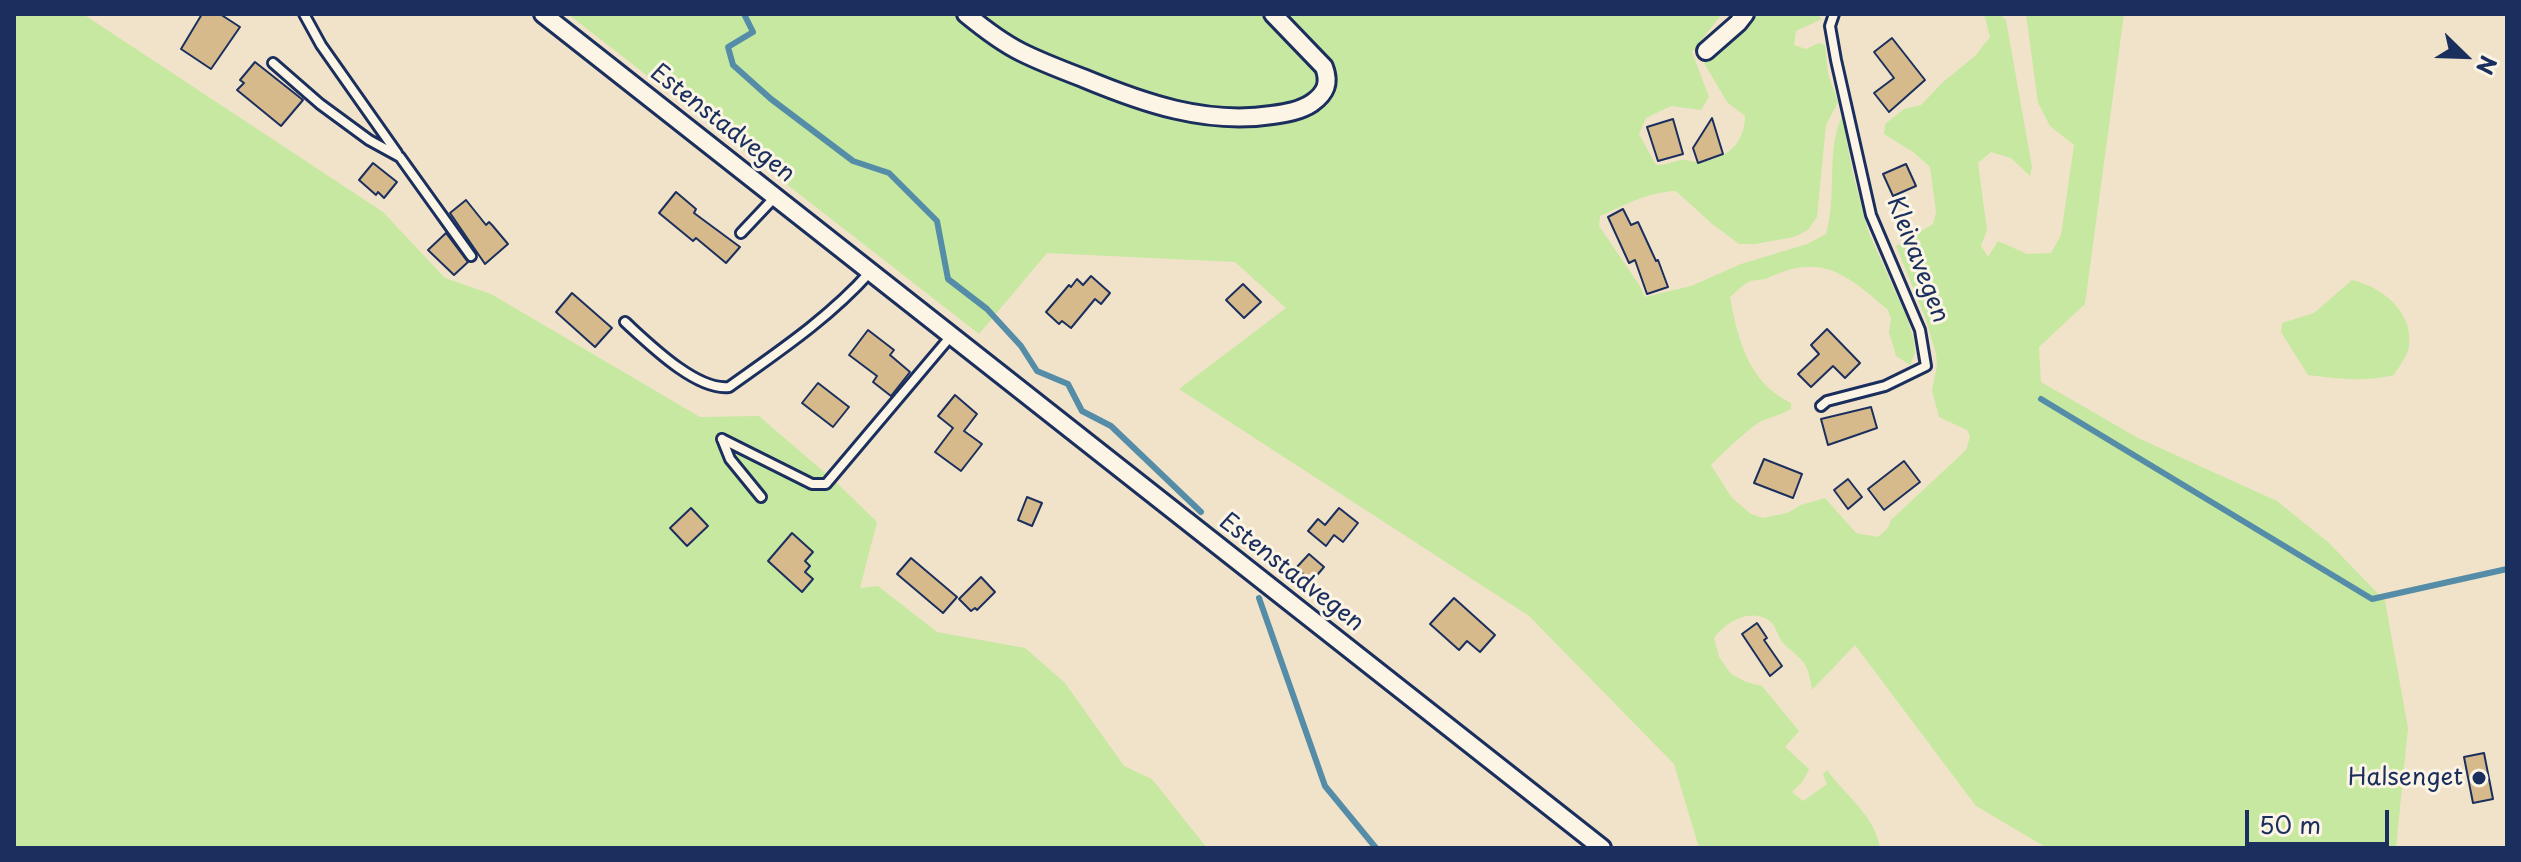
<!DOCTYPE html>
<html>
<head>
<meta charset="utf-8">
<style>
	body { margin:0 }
	#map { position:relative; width:2521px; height:862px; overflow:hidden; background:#f1e3ca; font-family:"Playpen Sans",sans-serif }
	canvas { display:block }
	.frame { position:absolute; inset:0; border:16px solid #1b2f5e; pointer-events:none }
	.north { position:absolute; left:2425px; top:16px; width:80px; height:80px; -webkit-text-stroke:6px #fcf5e5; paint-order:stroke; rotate:113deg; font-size:22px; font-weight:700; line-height:32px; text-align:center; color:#1b2f5e }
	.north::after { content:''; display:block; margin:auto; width:28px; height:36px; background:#1b2f5e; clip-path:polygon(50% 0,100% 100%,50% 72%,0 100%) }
	.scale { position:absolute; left:2245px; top:810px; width:144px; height:36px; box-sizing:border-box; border:4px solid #1b2f5e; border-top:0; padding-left:10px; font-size:24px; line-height:28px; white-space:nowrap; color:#1b2f5e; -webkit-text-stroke:6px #fcf5e5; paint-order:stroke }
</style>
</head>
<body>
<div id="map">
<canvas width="2521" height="862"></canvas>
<div class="frame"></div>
<div class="north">N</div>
<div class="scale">50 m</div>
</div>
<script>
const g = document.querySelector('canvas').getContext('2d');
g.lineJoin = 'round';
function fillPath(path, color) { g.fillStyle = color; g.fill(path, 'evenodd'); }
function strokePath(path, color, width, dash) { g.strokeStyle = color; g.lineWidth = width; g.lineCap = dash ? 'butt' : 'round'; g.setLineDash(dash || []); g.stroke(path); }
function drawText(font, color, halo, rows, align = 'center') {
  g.font = font + ' "Playpen Sans",sans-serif'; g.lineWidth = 6; g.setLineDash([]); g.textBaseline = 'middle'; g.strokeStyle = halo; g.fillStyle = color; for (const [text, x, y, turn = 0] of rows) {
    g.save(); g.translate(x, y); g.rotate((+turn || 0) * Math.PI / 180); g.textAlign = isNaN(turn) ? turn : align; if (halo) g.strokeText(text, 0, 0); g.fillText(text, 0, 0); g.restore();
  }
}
fillPath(new Path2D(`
	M14,14h69l300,198 62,66 46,16 209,123 59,-1 80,69 38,37 -17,66 18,-2 59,46 88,16 40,35 59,83 28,13 55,69h-1193z
	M568,14h1154l-30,38 17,45 -8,13 -30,-4 -25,12 -7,16 17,31c10,0 16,-3 25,-5 7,-1 13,3 19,2 27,-3 45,-19 45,-46l-18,-14 -23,-39 6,-10 45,-39h61l6,5 -26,12 -2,14 12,4 13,-6 6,2 3,29 10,28 -12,23 -9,92 -9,13 -14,7 -39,7h-16l-28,-21 -35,-32c-28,1 -51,14 -76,25l-1,10 41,60 5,11 46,-11 50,-22 66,-20 19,-10c11,-35 0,-87 16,-117l11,57 15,57 39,87 7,22 1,13 -5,12 -14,-9 -7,-24 2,-13 -3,-9c-41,-35 -66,-58 -120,-32 -7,3 -13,1 -19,4 -6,2 -14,11 -19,15 8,44 19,86 61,106v6c-10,6 -21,8 -31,13 -9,4 -40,34 -49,43l21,33 19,16 12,4 24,-5 14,-8 24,-7 31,35 22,4 10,-9 3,-8 75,-70 4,-13 -3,-7 -28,-13 -7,-27 5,-24 -1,-12 -10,-34 -30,-74 37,-22 3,-12 -6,-45 -17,-15 -29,-18 1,-10 19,-15 17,-4 22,-23 32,-26 15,-19 -6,-23h15l7,6 26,147 -2,9 -19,-18 -20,-6 -13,11 9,67 -6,16 7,11 10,-16 29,13 24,-1 10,-18 13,-90 -24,-19 -12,-23 -12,-89h98l-39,290 -46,43 2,35 97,56 139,63 52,42 56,58 23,127 -12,120h-349l-71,-42 -121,-161 -43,45c-5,-31 -8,-27 -29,-47 -5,-6 -7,-17 -13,-22 -19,-14 -45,1 -56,17l5,19 12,17 15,8 16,4 37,45 -14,16 24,22 -6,12 -11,11 11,9 24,-17 -4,-10 4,-4c18,25 49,47 53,78h-181l-25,-84 -145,-148 -350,-227 107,-81 -51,-46 -188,-9 -68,81z
	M2352,280c30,7 62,32 57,67 -2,9 -10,20 -15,28 -29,7 -56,4 -86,0l-27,-43 1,-9 32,-10z`), '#c6e8a1');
strokePath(new Path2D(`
	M744,14l9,18 -25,15 5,18 38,34 82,62 36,12 48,48 11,58 39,30 34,37 16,25 31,13 14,27 29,15 90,86
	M2041,399l331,200 135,-30
	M1259,598l66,188 51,62`), '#558ca7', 6);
const building = new Path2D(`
	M202,14h18l20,13 -29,42 -30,-20z
	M1892,38l33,42 -36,32 -15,-19 20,-15 -20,-26z
	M255,62l48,38 -22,26 -44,-36 7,-7 -4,-3z
	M1712,118l11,36 -25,9 -5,-15z
	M1673,119l10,35 -25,7 -11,-34z
	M373,163l24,19 -13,16 -6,-6 -2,3 -17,-15z
	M1906,164l10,22 -23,10 -10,-22z
	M676,192l20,17 -2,4 46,34 -14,16 -30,-25 -3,3 -34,-28z
	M466,200l20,25 3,-3 3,3 16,19 -23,20 -35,-51z
	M1623,209l8,16 7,-3 18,39 2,-1 10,27 -21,7 -12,-34 -6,3 -21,-46z
	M446,233l22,29 -14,13 -26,-25z
	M1091,276l19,17 -9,11 -6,-5 -24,29 -9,-7 -3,3 -13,-12 23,-27 2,2 6,-8 6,6z
	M1243,284l18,18 -17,16 -18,-18z
	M572,293l40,35 -17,19 -39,-35z
	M1827,329l33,34 -15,15 -12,-12 -22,21 -13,-13 21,-20 -8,-9z
	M868,330l26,20 -4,5 20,17 -19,24 -18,-14 4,-6 -28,-21z
	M818,383l31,24 -16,20 -31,-24z
	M955,395l22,19 -13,17 18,13 -21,27 -26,-19 18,-24 -15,-12z
	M1871,407l6,21 -49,17 -7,-26z
	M1764,459l38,15 -9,24 -39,-15z
	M1904,461l16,21 -36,28 -16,-21z
	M1848,479l14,18 -14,12 -14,-19z
	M1027,497l15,6 -10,23 -14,-6z
	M691,508l17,18 -21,20 -17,-18z
	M1339,508l19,15 -15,19 -9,-7 -8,11 -18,-15 10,-12 7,6z
	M792,533l21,19 -8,9 5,5 -5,6 8,7 -11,13 -34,-31z
	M1309,554l15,13 -12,14 -16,-13z
	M911,558l46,39 -14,16 -46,-39z
	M981,577l14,15 -18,18 -2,-2 -4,3 -12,-12z
	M1454,598l41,37 -15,17 -13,-11 -8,9 -29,-26z
	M1757,623l10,15 -3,2 18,26 -12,10 -28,-42z
	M2484,753l9,46 -20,4 -9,-46z`);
fillPath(building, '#d7ba8b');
strokePath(building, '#1b2f5e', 2);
const lane = new Path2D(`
	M304,14l17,31 76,108
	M273,63l47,41 49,36 31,17 71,99
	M741,233l34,-36
	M625,322c23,21 71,69 104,65 49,-35 100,-69 141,-115
	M1821,406l6,-5 58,-15 41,-20 -6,-36 -49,-115 -35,-155 -6,-34 4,-12
	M722,439l90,45h14l125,-148
	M722,439l8,20 31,38`);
const street = new Path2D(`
	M543,14l1059,834
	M966,14c17,14 35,28 55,38 20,10 41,18 62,26 60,25 123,47 189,37 14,-2 28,-4 40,-12 14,-10 18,-20 12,-36l-51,-53
	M1706,51l32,-28 7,-9`);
strokePath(lane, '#1b2f5e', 14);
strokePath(street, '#1b2f5e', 22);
strokePath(lane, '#fcf5e5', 8);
strokePath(street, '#fcf5e5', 16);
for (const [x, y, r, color] of [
	[2479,778,8,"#1b2f5e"]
]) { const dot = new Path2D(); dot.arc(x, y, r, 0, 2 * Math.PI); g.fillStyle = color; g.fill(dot); strokePath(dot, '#fcf5e5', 3); }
drawText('24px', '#1b2f5e', '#fcf5e5', [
	["Estenstadvegen",722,124,38],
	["Kleivavegen",1917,260,69],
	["Estenstadvegen",1291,573,38]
]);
drawText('24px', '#1b2f5e', '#fcf5e5', [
	["Halsenget",2463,778]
], 'right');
</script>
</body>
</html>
